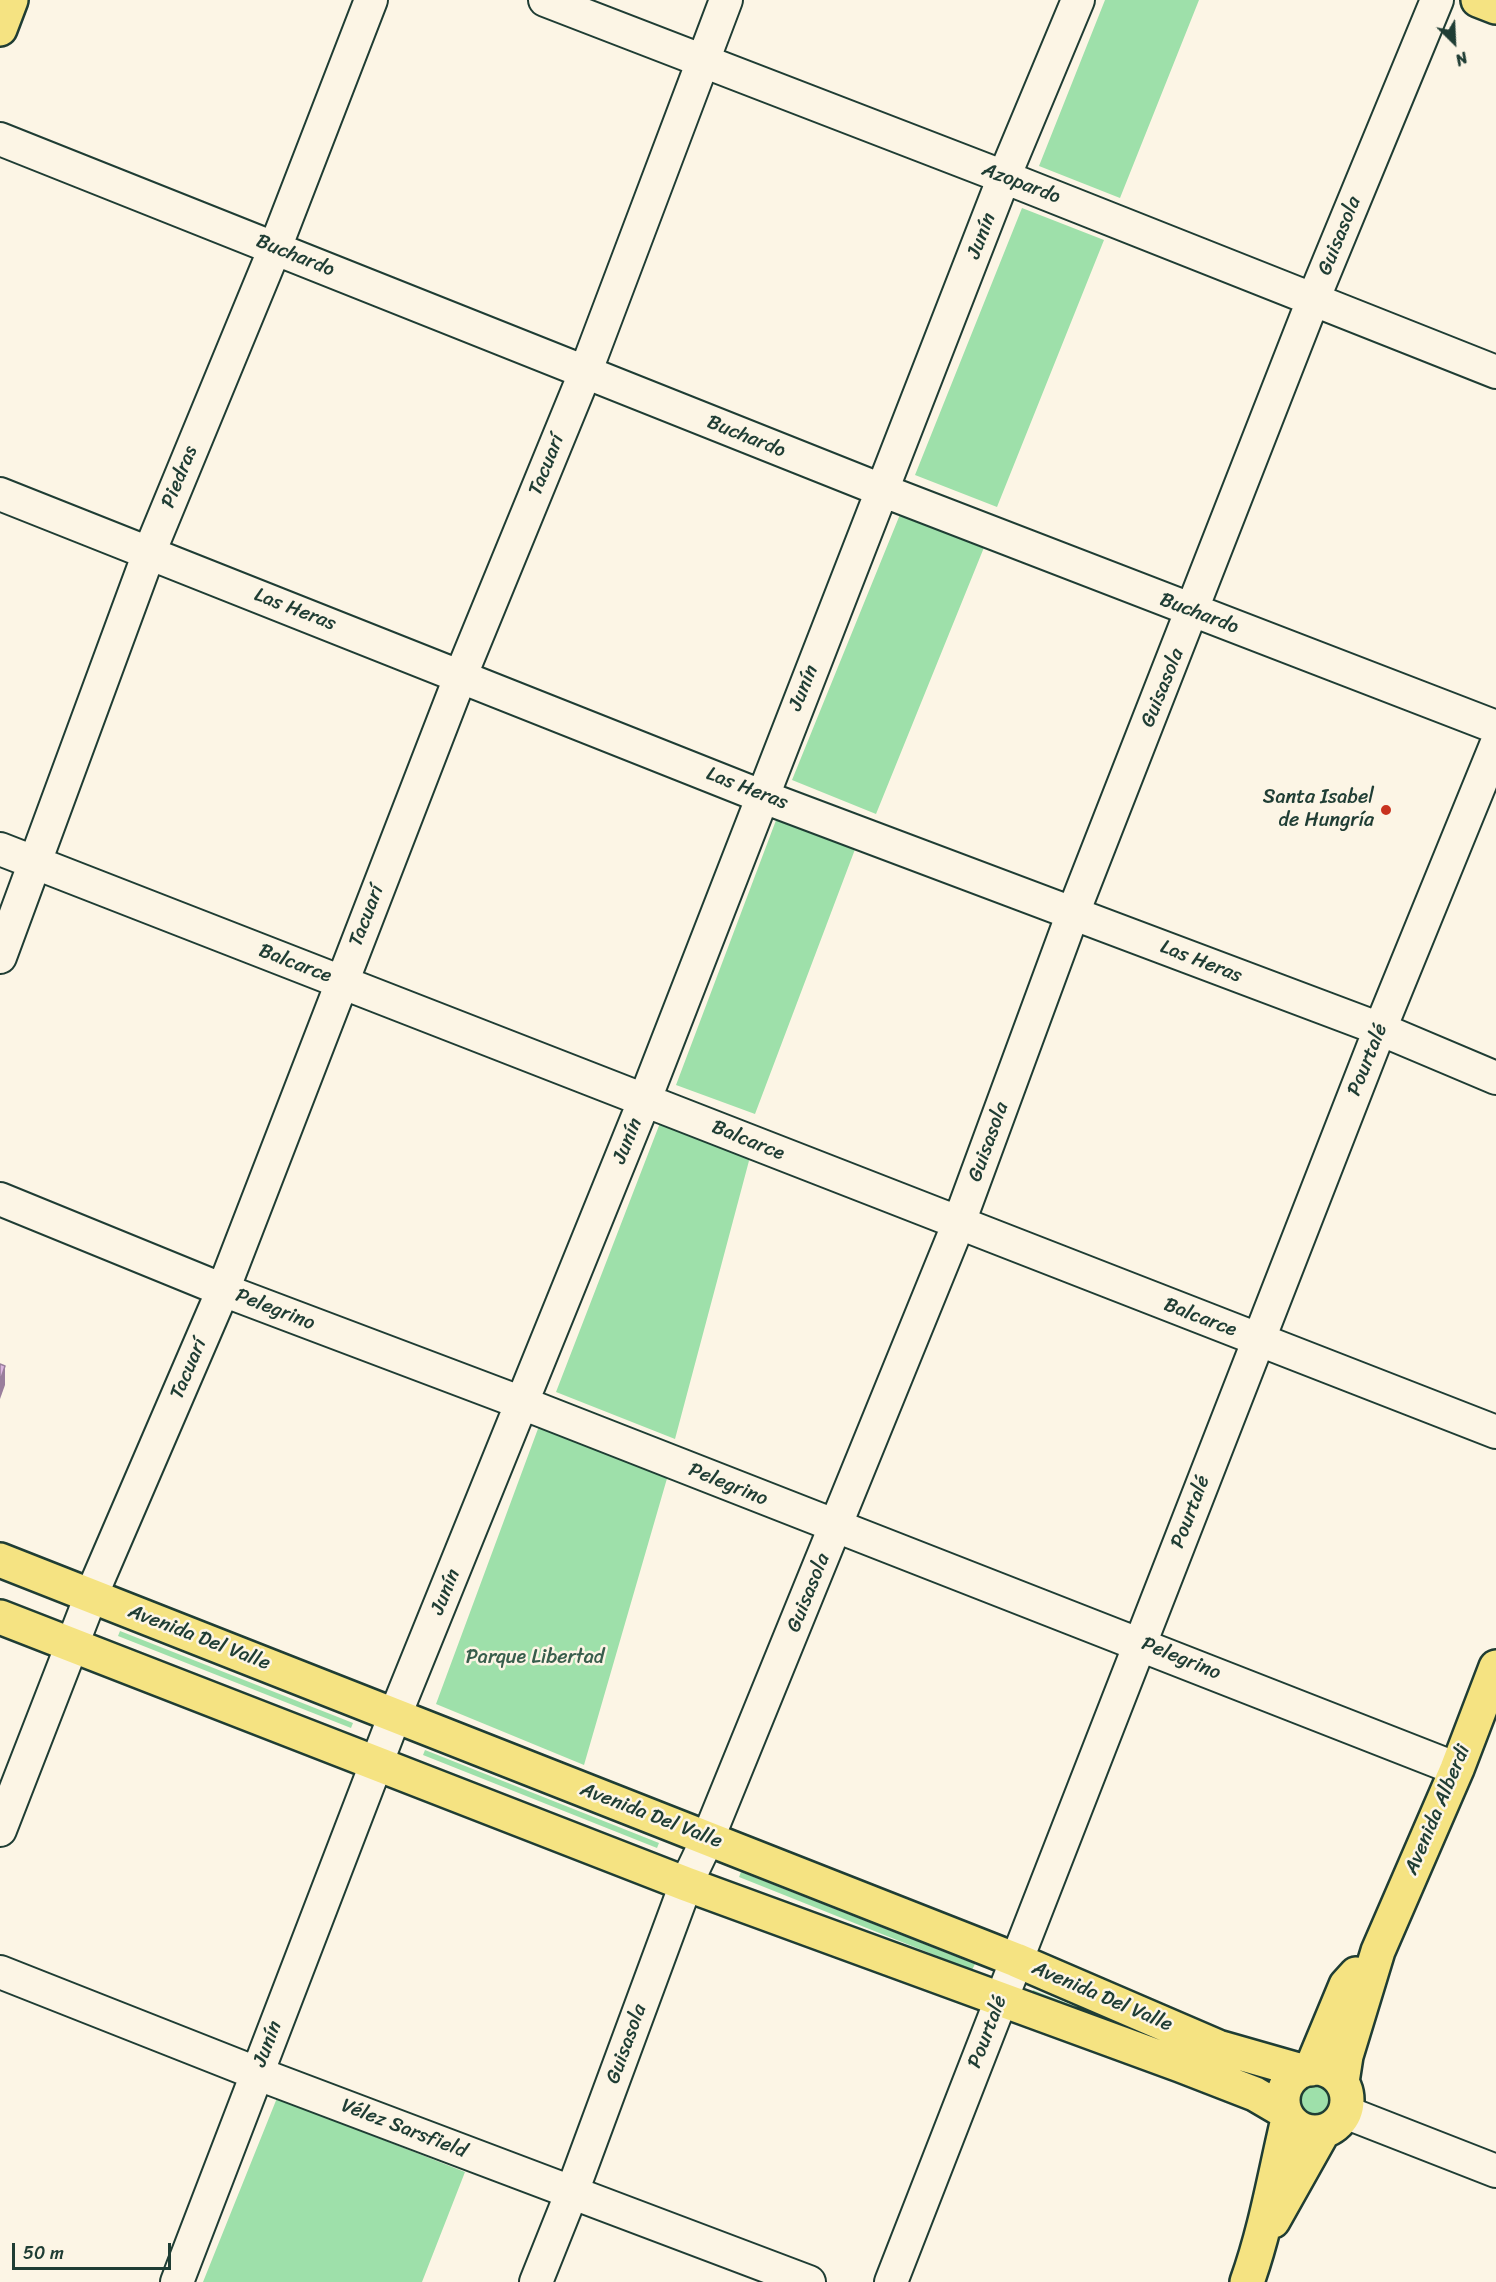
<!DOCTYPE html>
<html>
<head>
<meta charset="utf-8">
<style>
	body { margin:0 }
	#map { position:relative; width:1496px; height:2282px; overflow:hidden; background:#fcf5e5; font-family:Sriracha,sans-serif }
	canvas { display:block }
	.north { position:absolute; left:1424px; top:12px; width:60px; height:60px; -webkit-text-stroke:4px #fcf5e5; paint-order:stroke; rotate:156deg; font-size:16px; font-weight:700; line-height:24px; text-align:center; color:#1f3d34 }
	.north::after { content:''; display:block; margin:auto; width:21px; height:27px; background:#1f3d34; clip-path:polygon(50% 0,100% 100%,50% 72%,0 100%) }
	.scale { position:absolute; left:12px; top:2243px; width:159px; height:27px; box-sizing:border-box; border:3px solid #1f3d34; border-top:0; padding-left:8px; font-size:18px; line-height:21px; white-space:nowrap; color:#1f3d34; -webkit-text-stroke:4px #fcf5e5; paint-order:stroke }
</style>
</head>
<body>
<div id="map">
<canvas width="1496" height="2282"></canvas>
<div class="north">N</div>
<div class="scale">50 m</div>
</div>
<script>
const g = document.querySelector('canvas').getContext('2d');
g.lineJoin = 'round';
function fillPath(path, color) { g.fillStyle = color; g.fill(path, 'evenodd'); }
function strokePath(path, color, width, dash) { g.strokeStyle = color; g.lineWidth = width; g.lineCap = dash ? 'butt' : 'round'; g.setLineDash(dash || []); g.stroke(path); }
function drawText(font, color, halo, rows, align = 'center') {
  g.font = font + ' Sriracha,sans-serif'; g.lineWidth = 5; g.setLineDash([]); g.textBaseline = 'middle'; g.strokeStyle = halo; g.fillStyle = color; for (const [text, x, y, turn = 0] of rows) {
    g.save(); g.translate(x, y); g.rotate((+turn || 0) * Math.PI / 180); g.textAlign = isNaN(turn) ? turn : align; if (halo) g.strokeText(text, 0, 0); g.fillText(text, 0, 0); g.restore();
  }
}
fillPath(new Path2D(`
	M1105,0h94l-79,198 -81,-32z
	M1022,208l82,32 -107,267 -82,-32z
	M901,512l84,33 -109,269 -84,-34z
	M778,815l79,29 -102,270 -79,-29z
	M660,1123l90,34 -75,282 -119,-47z
	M539,1426l129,49 -84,290 -148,-61z
	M120,1631l233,92 -2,5 -233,-92z
	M425,1750l234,93 -2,5 -234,-93z
	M741,1872l234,92 -3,6 -233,-93z
	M1033,1990l207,80 36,3 -10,25 -235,-104z
	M1295 2102a20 20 0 1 1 40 0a20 20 0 1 1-40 0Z
	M277,2098l188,74 -43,110h-219z`), '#9ee0aa');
const minor = new Path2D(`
	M545,0l459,177 492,195
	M0,139l884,352 612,236
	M0,494l761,302 619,233 116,49
	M0,849c499,194 997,390 1496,583
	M0,957l149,-404 126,-305 96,-248
	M0,1199l223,91 299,113 935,366
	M0,1830l91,-234 132,-306 238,-615 124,-302 141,-373
	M0,1972l256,101 553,209
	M1345,2112l151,59
	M177,2282l218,-567 250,-616 359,-922 74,-177
	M536,2282l36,-90 114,-308 22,-46 250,-613 115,-312 240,-613 124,-300
	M891,2282l489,-1253 116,-284`);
const major = new Path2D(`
	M1478,0l18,7
	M0,29l11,-29
	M0,1560l1016,400 202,87 84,24
	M0,1617l686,267 494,181 75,29 29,17
	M1283 2100a32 32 0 1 1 64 0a32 32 0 1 1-64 0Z
	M1311,2069l35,-84 10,-11
	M1342,2082l4,-26 32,-105 79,-182 39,-102
	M1273,2221l50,-89
	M1247,2282c19,-53 28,-108 41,-163`);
strokePath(minor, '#1f3d34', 36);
strokePath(major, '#1f3d34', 38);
strokePath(minor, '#fcf5e5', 32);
strokePath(major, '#f5e382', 33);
fillPath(new Path2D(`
	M5,1366v19l-5,14v-18z`), '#9a7f9d');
const building = new Path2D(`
	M0,1364l5,2 -5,15z`);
fillPath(building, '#dcb6e0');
strokePath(building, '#9a7f9d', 1.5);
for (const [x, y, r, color] of [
	[1386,810,6,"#c8321e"]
]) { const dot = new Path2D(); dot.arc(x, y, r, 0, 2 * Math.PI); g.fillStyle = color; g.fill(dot); strokePath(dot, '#fcf5e5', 2); }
drawText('20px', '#1f3d34', '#fcf5e5', [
	["Azopardo",1021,184,21],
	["Junín",982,236,-69],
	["Guisasola",1340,236,-68],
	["Buchardo",295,256,22],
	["Buchardo",746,437,22],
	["Tacuarí",547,465,-68],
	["Piedras",180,477,-68],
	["Las Heras",295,610,21],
	["Buchardo",1199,614,21],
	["Junín",804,688,-68],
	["Guisasola",1163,688,-68],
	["Las Heras",747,789,21],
	["Tacuarí",367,916,-69],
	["Las Heras",1201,962,21],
	["Balcarce",295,964,21],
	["Pourtalé",1368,1060,-68],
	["Junín",628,1141,-68],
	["Balcarce",748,1141,22],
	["Guisasola",989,1142,-70],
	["Pelegrino",275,1310,21],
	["Balcarce",1200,1318,21],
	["Tacuarí",189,1369,-67],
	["Pelegrino",728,1485,22],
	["Pourtalé",1191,1512,-69],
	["Junín",446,1592,-68],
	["Guisasola",809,1593,-68],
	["Avenida Del Valle",199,1638,21],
	["Pelegrino",1181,1659,22],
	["Avenida Alberdi",1438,1810,-67],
	["Avenida Del Valle",651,1816,21],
	["Avenida Del Valle",1102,1997,23],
	["Pourtalé",988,2032,-69],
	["Junín",268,2044,-69],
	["Guisasola",627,2044,-70],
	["Vélez Sarsfield",404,2129,21]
]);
drawText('20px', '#1f3d34', '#fcf5e5', [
	["Santa Isabel",1374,798],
	["de Hungría",1374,821]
], 'right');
drawText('20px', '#385e4c', '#fcf5e5', [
	["Parque Libertad",535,1658]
]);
</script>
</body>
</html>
